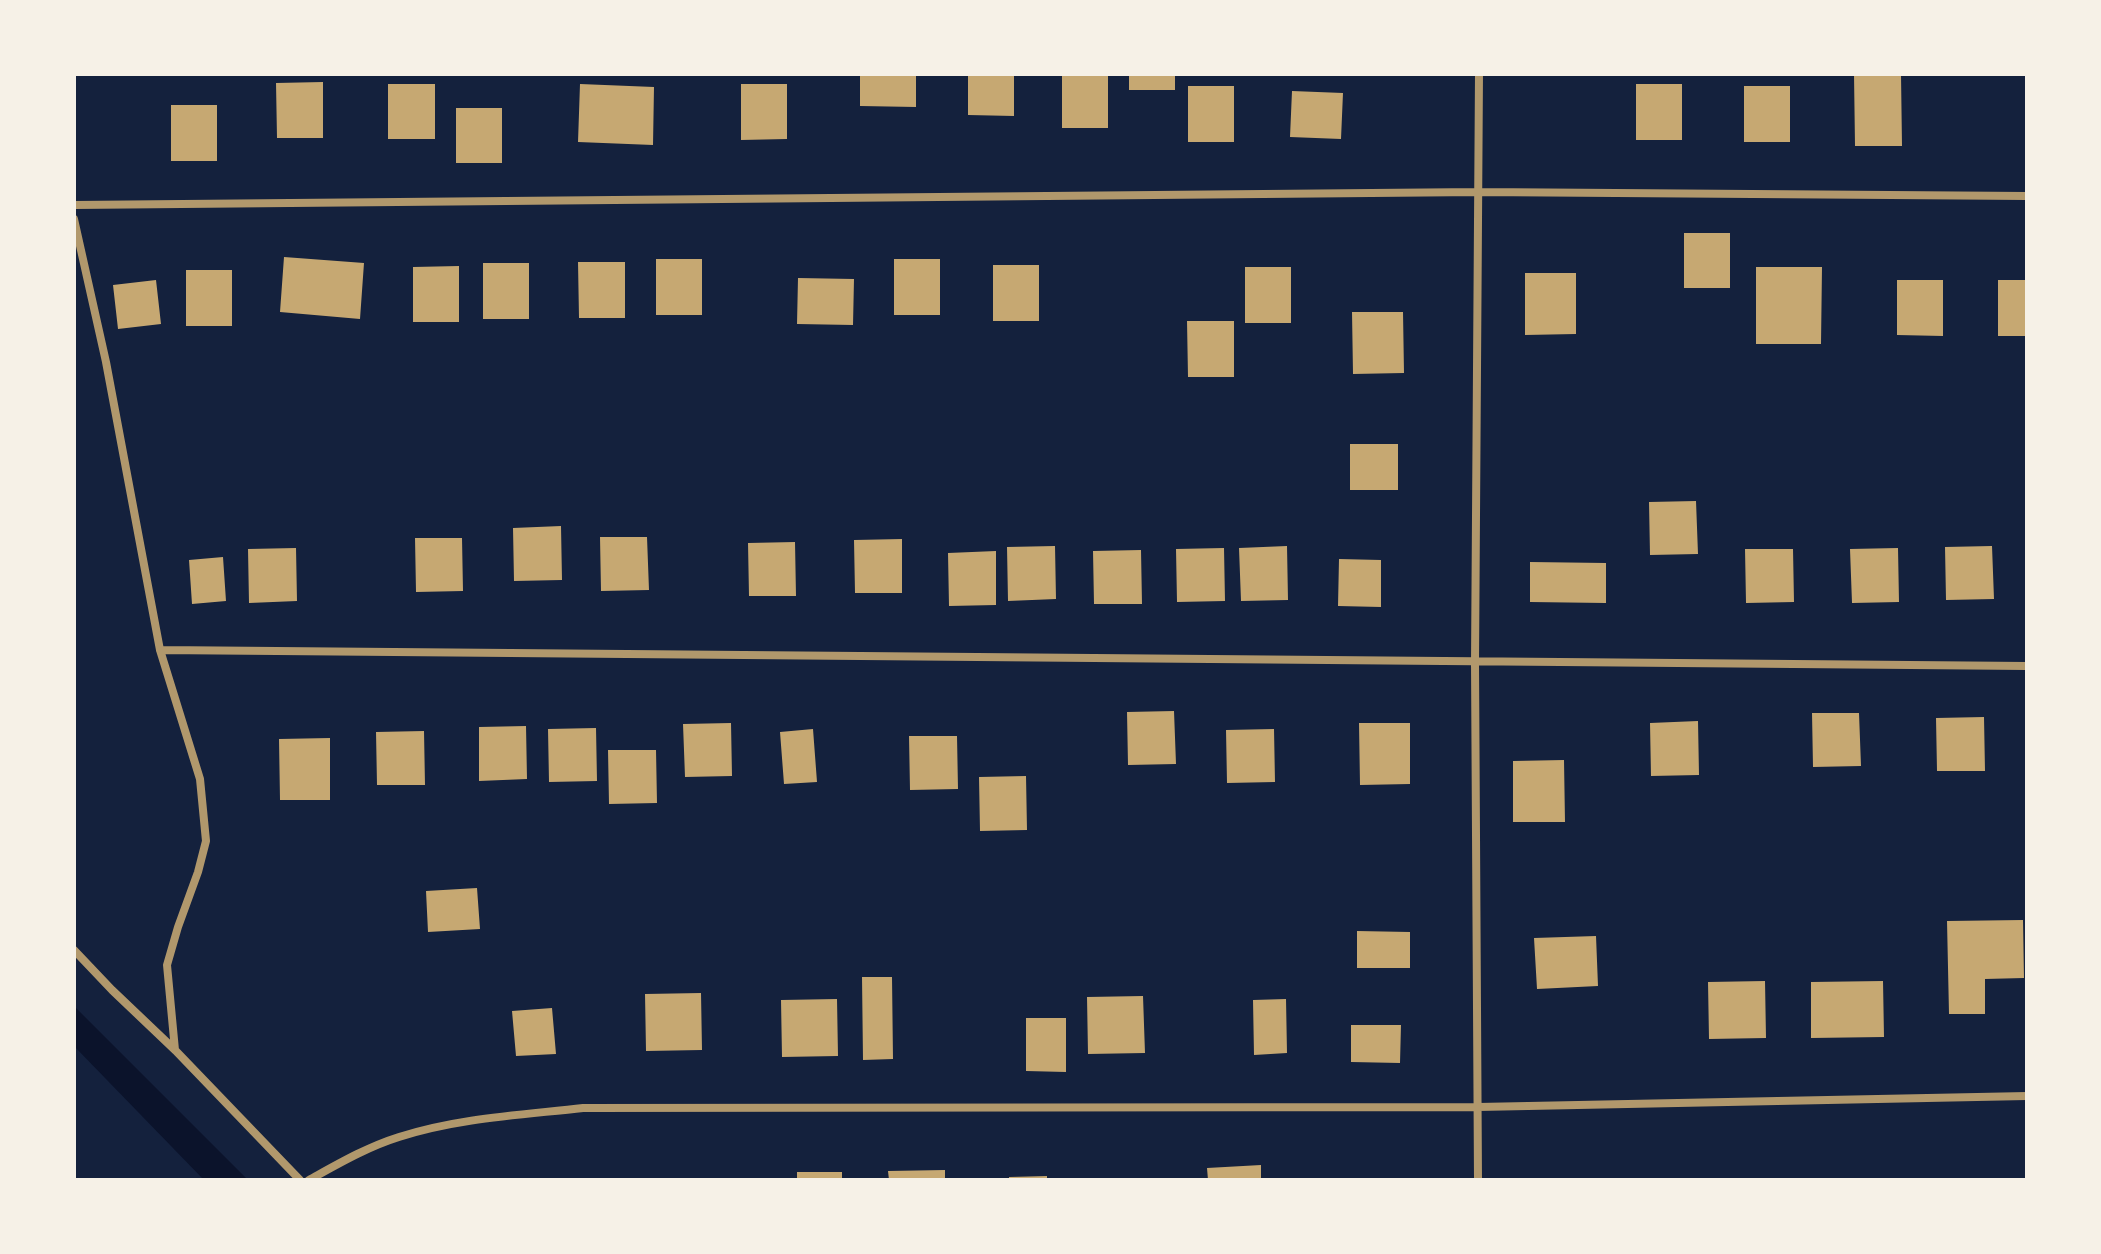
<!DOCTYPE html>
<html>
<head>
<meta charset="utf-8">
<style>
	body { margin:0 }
	#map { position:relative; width:2101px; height:1254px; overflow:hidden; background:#14213d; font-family:Ubuntu,sans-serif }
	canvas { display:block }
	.frame { position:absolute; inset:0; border:76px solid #f6f1e7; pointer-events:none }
</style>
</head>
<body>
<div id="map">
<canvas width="2101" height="1254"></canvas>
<div class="frame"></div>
</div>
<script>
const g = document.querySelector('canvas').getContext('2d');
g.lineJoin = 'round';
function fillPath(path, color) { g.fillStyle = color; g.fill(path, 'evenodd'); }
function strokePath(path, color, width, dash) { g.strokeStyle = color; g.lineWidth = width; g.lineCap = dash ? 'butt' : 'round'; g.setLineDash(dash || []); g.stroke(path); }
fillPath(new Path2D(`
	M74,1006l174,174h-44l-130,-134z`), '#0b132b');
fillPath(new Path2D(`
	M860,74h56v33l-56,-1z
	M968,74h46v42l-46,-1z
	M1062,74h46v54h-46z
	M1129,74h46v16h-46z
	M1854,74h47l1,72h-47z
	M323,82v56h-46l-1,-55z
	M388,84h47v55h-47z
	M580,84l74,3 -1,58 -75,-3z
	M741,84h46v55l-46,1z
	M1636,84h46v56h-46z
	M1188,86h46v56h-46z
	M1744,86h46v56h-46z
	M1292,91l51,2 -2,46 -51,-2z
	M171,105h46v56h-46z
	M456,108h46v55h-46z
	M1684,233h46v55h-46z
	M284,257l80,6 -4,56 -80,-7z
	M656,259h46v56h-46z
	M894,259h46v56h-46z
	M578,262h47v56h-46z
	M483,263h46v56h-46z
	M993,265h46v56h-46z
	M459,266v56h-46v-55z
	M1245,267h46v56h-46z
	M1756,267h66l-1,77h-65z
	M186,270h46v56h-46z
	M1525,273h51v61l-51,1z
	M798,278l56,1 -1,46 -56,-1z
	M156,280l5,44 -43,5 -5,-44z
	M1897,280h46v56l-46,-1z
	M1998,280h29v56h-29z
	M1352,312h51l1,61 -51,1z
	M1187,321h47v56h-46z
	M1350,444h48v46h-48z
	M1696,501l2,53 -48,1 -1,-53z
	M561,526l1,54 -48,1 -1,-53z
	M600,537h47l2,53 -48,1z
	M415,538h47l1,53 -47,1z
	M902,539v54h-47l-1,-53z
	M795,542l1,54h-47l-1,-53z
	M1055,546l1,53 -48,2 -1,-54z
	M1287,546l1,54 -47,1 -2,-53z
	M1992,546l2,53 -48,1 -1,-53z
	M296,548l1,53 -48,2 -1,-54z
	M1224,548l1,53 -48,1 -1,-53z
	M1898,548l1,54 -47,1 -2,-54z
	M1745,549h48l1,53 -48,1z
	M1141,550l1,54h-48l-1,-53z
	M996,551v54l-47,1 -1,-53z
	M223,557l3,44 -34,3 -3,-44z
	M1339,559l42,1v47l-43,-1z
	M1530,562l76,1v40l-76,-1z
	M1174,711l2,53 -48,1 -1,-53z
	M1812,713h47l2,53 -48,1z
	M1984,717l1,54h-48l-1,-53z
	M1698,721l1,54 -48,1 -1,-53z
	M731,723l1,53 -47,1 -2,-53z
	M1359,723h51v61l-50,1z
	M526,726l1,53 -48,2v-54z
	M596,728l1,53 -48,1 -1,-53z
	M813,729l4,53 -33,2 -4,-52z
	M1274,729l1,53 -48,1 -1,-53z
	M424,731l1,54h-48l-1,-53z
	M909,736h48l1,53 -48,1z
	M330,738v62h-50l-1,-61z
	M608,750h48l1,53 -48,1z
	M1564,760l1,62h-52v-61z
	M1026,776l1,54 -47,1 -1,-54z
	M477,888l3,41 -52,3 -2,-41z
	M2023,920l1,58 -39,1v35h-36l-2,-93z
	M1357,931l53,1v36h-53z
	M1596,936l2,50 -61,3 -3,-51z
	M862,977h30l1,82 -30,1z
	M1765,981l1,57 -57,1 -1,-57z
	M1883,981l1,56 -73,1v-56z
	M701,993l1,57 -56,1 -1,-57z
	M1143,996l2,57 -57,1 -1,-57z
	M837,999l1,57 -56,1 -1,-57z
	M1286,999l1,54 -33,2 -1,-55z
	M552,1008l4,46 -40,2 -4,-45z
	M1026,1018h40v54l-40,-1z
	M1351,1025h50l-1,38 -49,-1z
	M1261,1165v15h-53l-1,-12z
	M945,1170v10h-56l-1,-9z
	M797,1172h45v8h-45z
	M1047,1176v4h-38v-3z`), '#c6a872');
strokePath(new Path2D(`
	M74,205l1405,-13 548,4
	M74,219l32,143 54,288 40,129 6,62 -8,31 -20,55 -11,38 8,85
	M160,650l1867,16
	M74,950l38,40 63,60 125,130
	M309,1180c29,-16 58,-33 90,-43 59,-19 122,-22 184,-29l895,-1 549,-11
	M1478,1180l-3,-518 4,-588`), '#b1986c', 8);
</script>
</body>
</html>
